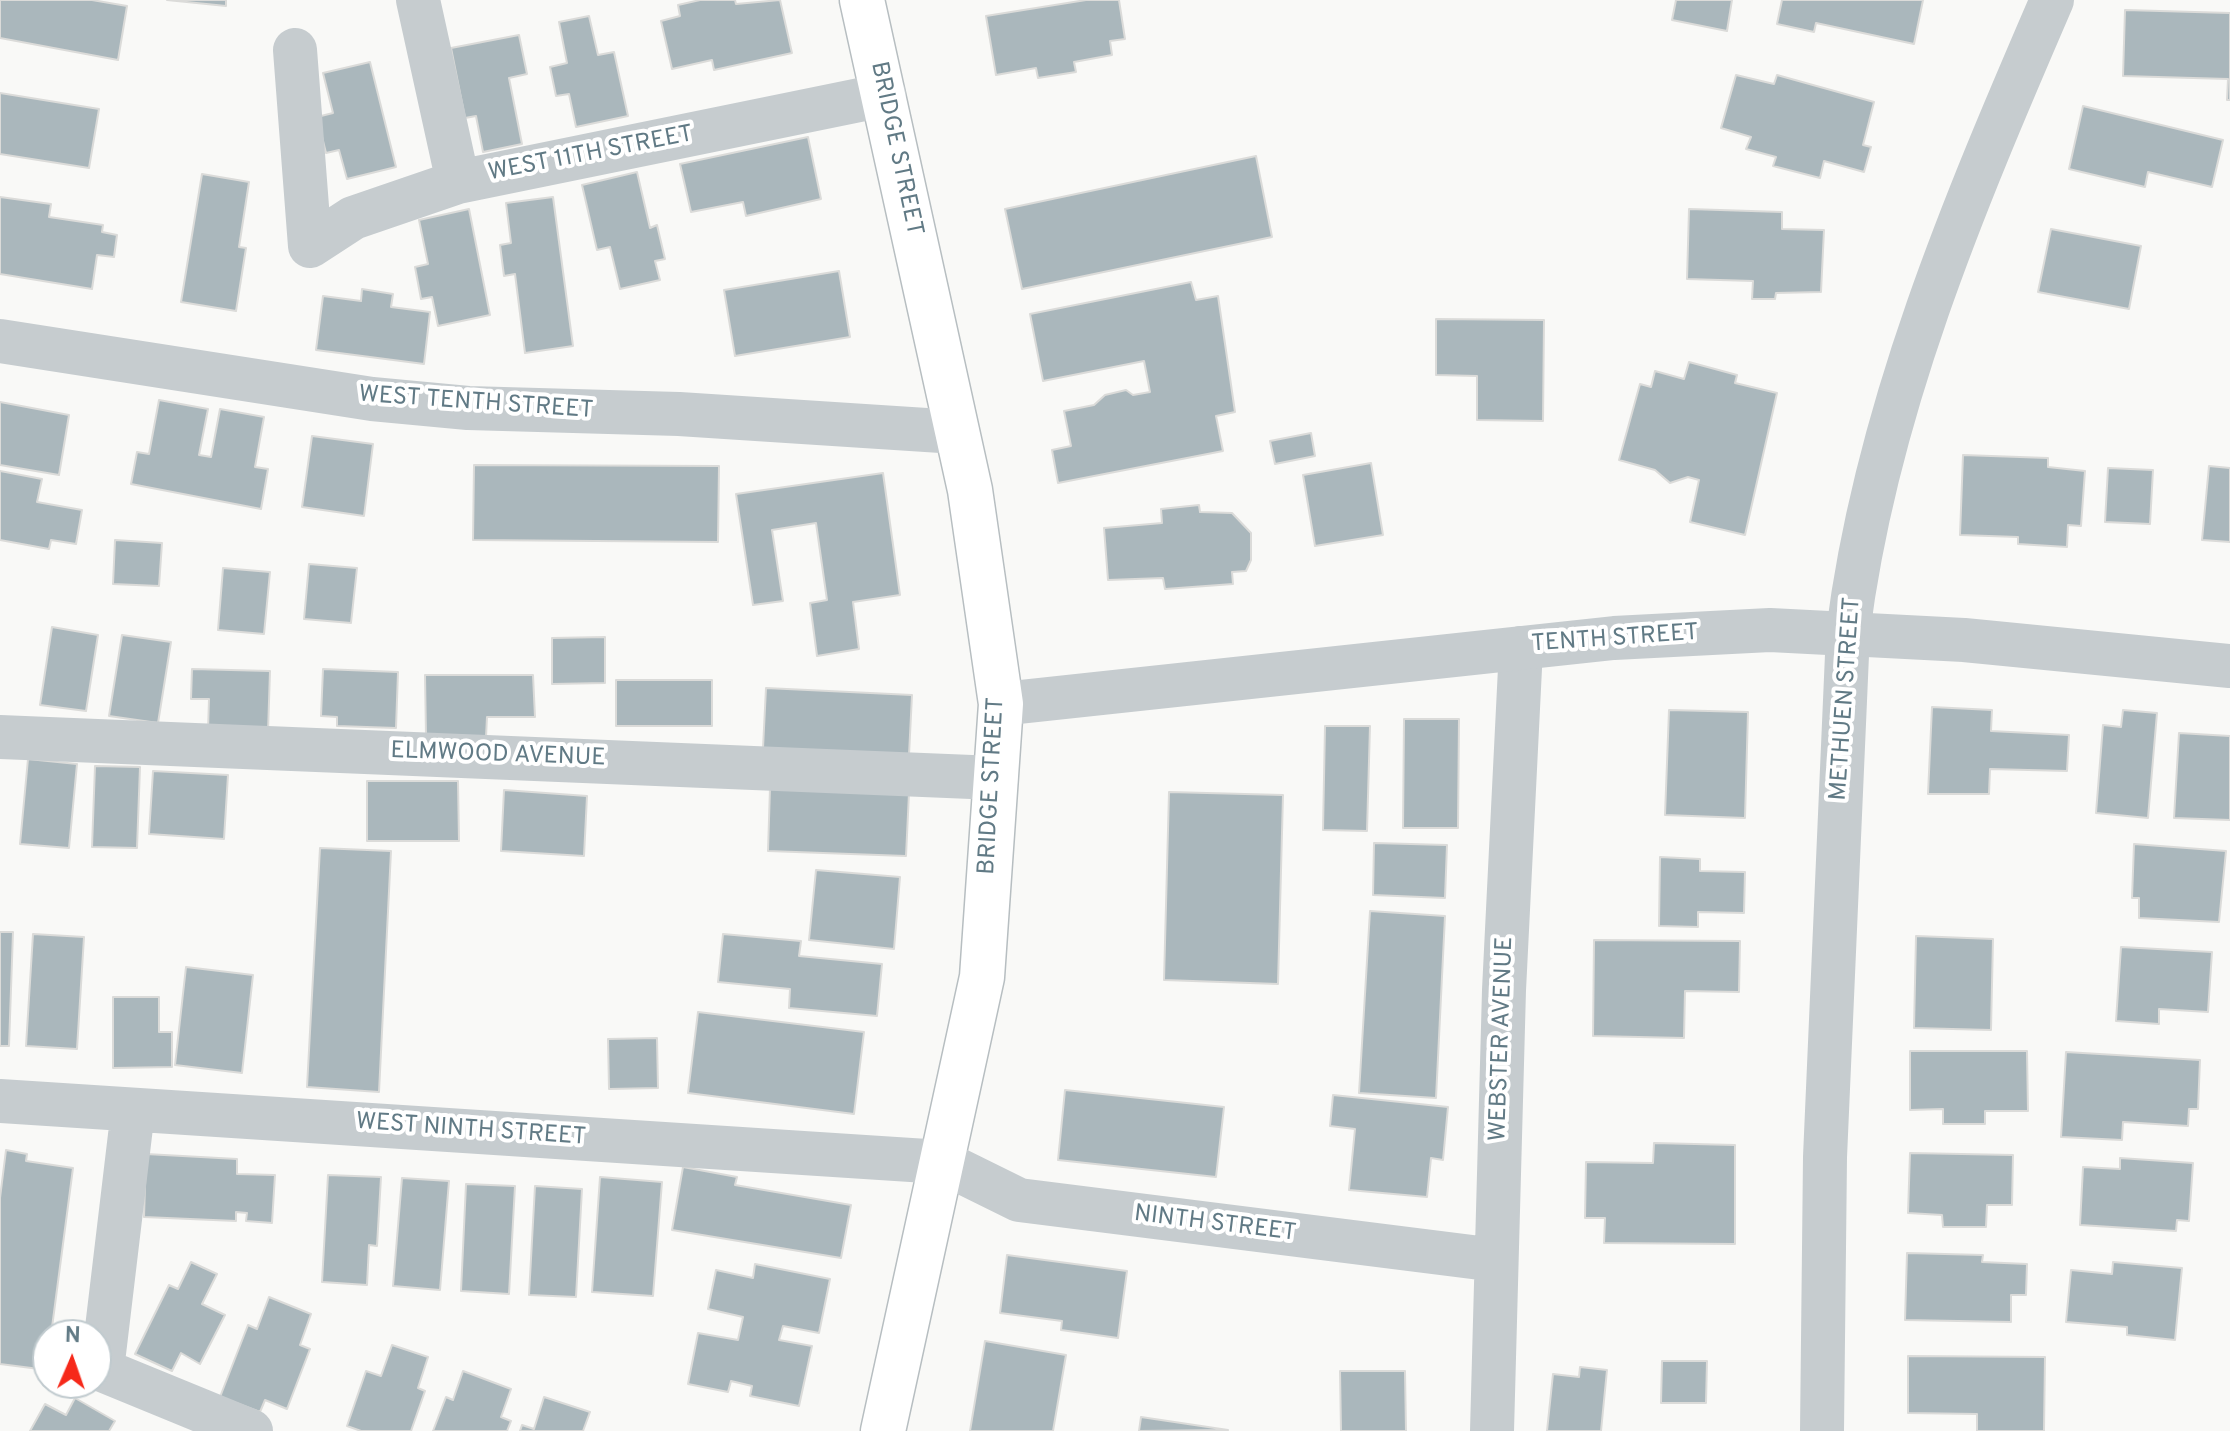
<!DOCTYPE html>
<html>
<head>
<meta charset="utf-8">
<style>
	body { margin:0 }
	#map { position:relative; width:2230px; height:1431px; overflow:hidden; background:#f9f9f7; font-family:Overpass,sans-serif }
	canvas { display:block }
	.north { position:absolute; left:32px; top:1319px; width:80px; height:80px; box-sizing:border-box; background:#fff; border:2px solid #c0cace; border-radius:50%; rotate:2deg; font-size:22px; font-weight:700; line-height:32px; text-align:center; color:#617a85 }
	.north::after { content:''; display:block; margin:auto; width:28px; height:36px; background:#f6291a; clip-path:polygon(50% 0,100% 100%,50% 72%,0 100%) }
</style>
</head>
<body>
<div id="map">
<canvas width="2230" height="1431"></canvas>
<div class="north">N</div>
</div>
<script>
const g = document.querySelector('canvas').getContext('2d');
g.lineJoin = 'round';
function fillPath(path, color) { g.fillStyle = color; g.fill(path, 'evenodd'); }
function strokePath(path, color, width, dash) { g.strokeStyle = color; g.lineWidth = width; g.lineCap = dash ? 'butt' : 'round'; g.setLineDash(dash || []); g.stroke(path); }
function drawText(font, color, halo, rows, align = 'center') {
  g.font = font + ' Overpass,sans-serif'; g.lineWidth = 8; g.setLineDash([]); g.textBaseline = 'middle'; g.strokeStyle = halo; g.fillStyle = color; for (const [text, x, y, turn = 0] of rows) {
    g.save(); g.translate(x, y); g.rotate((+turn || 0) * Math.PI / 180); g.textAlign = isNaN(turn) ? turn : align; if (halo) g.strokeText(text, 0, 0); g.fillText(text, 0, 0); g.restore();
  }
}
const building = new Path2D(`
	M0,0h92l35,6 -9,54 -118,-22z
	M167,0h59v6z
	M700,0h35l1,4 44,-4 12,53 -78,17 -2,-10 -40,9 -11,-48 19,-5 -2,-11z
	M1086,0h33l6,39 -15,2 2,14 -38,7 2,10 -38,6 -2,-10 -40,7 -10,-59z
	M1676,0h56l-5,31 -55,-11z
	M1782,0h141l-9,44 -98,-21 -2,9 -37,-8z
	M2125,10l105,3v87h-3l1,-21 -105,-3z
	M589,16l9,39 16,-3 14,64 -52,11 -7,-33 -13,2 -6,-29 17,-4 -8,-41z
	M519,35l8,39 -18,4 13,66 -39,8 -7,-36 -11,2 -14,-70z
	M370,62l26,105 -49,12 -8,-29 -13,3 -9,-36 16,-4 -10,-40z
	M1736,75l38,9 3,-9 97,27 -11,43 8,2 -7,25 -40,-11 -4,17 -47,-12 3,-9 -30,-8 5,-12 -30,-9z
	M0,93l99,16 -10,59 -89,-14z
	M2083,106l140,34 -11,47 -64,-15 -3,15 -76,-18z
	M808,137l13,62 -75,17 -3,-14 -52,10 -11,-48z
	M1256,156l16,81 -250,52 -17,-80z
	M637,172l13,56 7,-3 8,34 -10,2 5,19 -40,9 -10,-42 -13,3 -15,-65z
	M202,174l47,8 -10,65 7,1 -10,63 -55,-9z
	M0,197l51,7 -2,13 54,8 -1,7 15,3 -3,22 -17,-2 -5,34 -92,-15z
	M553,197l20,149 -48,7 -10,-79 -11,2 -4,-31 11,-2 -5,-40z
	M469,209l21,106 -52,11 -6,-29 -11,2 -6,-32 13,-3 -9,-44z
	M1689,209l93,3v17l42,1 -3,62 -45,1 -1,6h-23l1,-18 -66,-2z
	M2051,229l90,17 -12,63 -91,-17z
	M839,271l11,66 -115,19 -11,-66z
	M1191,282l5,18 22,-4 17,116 -19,4 7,35 -165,32 -6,-33 19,-4 -7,-35 30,-6 11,-10 21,-5 7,5 17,-3 -6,-31 -101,20 -13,-67z
	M362,289l31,5 -2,13 39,5 -6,52 -108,-14 7,-54 38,5z
	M1436,319l108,1 -1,101 -66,-1v-44l-41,-1z
	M1689,362l48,13 -2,8 42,10 -32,142 -55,-13 9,-42 -11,-3 -18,6 -15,-13 -36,-10 21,-76 11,3 4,-16 29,8z
	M159,400l49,9 -9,46 12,2 9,-48 44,8 -9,50 13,2 -7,40 -130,-25 6,-32 12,2z
	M0,402l69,13 -10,60 -59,-10z
	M1311,433l4,23 -40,8 -5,-23z
	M312,436l61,8 -9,72 -62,-9z
	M1963,455l85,3v9l37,4 -4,55 -13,-1 -1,22 -49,-3v-7l-58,-2z
	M1371,463l12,72 -68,11 -12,-71z
	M474,465l245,1 -1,76 -245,-2z
	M2209,466l21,2v74l-28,-2z
	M2108,468l45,2 -3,54 -45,-2z
	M0,471l42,8 -5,23 45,8 -6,34 -25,-4 -2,9 -49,-9z
	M883,473l17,122 -47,7 6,47 -42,7 -7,-53 17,-3 -11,-77 -44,7 11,71 -30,4 -17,-111z
	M1199,505l1,7 32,1 19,20v27l-5,11 -14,1 1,12 -68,5 -2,-11 -55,2 -4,-52 58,-5 -1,-14z
	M115,540l47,3 -3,43 -46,-2z
	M309,564l48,4 -6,55 -47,-4z
	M223,568l47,4 -6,62 -46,-4z
	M52,627l46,8 -12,76 -46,-6z
	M122,635l49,7 -13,81 -49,-7z
	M605,637v46l-53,1v-46z
	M192,669l78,2 -2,61 -60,-2 1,-31h-18z
	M323,669l75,3 -2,56 -59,-2v-9l-16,-1z
	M425,675h108l2,42h-48l-1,20 -60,-1z
	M616,680h96v46h-96z
	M766,688l146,7 -3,60 -146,-7z
	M1932,707l60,3 -1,21 78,4 -2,36 -77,-2 -1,25h-61z
	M1669,710l79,2 -3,106 -80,-3z
	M2123,710l34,3 -9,105 -52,-5 7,-88 18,2z
	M1404,719h55l-1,109h-55z
	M1325,726h45l-3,105 -44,-1z
	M2179,733l51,3v84l-56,-2z
	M28,759l49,5 -8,84 -49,-4z
	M95,766l45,1 -3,81 -45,-1z
	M153,771l75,4 -4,64 -75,-5z
	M367,781h91l1,60h-92z
	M770,788l139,5 -3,63 -138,-5z
	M504,790l83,6 -3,60 -83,-5z
	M1169,792l114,3 -5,189 -114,-4z
	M1374,843l73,2 -2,53 -72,-3z
	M2134,844l92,7 -7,71 -80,-4v-20h-7z
	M320,848l71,3 -12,241 -72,-5z
	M1660,857l40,2v12l45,1 -1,41 -46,-1v15l-39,-1z
	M816,870l84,7 -6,72 -85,-9z
	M1370,911l75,5 -9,182 -77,-5z
	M0,932h13l-4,114h-9z
	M33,934l51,3 -7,112 -51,-3z
	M723,934l78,7 -2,15 83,8 -5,52 -88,-8 1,-19 -72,-7z
	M1916,936l77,3 -2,91 -77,-2z
	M1594,940l146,1 -1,51 -54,-1 -1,47 -91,-2z
	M2121,947l91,5 -4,60 -49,-3v15l-43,-3z
	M186,967l67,8 -11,98 -67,-8z
	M113,997h46v35h13v35l-59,1z
	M698,1012l166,20 -10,82 -166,-21z
	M657,1038l1,50 -49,1 -1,-50z
	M1910,1051h117l1,60h-43v13h-42v-15l-33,1z
	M2066,1052l134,8 -2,49h-9l-1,17 -65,-4 -1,18 -61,-3z
	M1065,1090l159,17 -8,70 -158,-17z
	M1333,1095l115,12 -5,53 -12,-2 -4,39 -78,-7 6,-61 -25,-3z
	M1654,1143l81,2v99l-131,-1 1,-25h-20l1,-56 67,1z
	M6,1150l21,4 -1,7 47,7 -22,167h-3l-1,35 -47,-6v-166z
	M1910,1153l103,2 -1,50h-25l-1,22h-43l-1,-12 -34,-2z
	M146,1154l91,5v15l38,1 -3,48 -26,-2 1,-8 -11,-1v9l-92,-4z
	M2120,1158l73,5 -4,58 -12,-1 -1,11 -96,-6 3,-58 37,2z
	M683,1167l54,10 -2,8 116,20 -10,53 -169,-28z
	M328,1175l53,2 -4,69 -8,-1 -2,40 -45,-3z
	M600,1177l62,5 -9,114 -61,-4z
	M402,1178l47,3 -9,109 -47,-4z
	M466,1184l49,2 -6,108 -48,-3z
	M535,1186l47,3 -6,108 -47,-2z
	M1907,1253l76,2 -1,7 45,2 -1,31h-15v27l-106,-2z
	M1007,1255l120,16 -9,67 -57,-8 1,-9 -62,-8z
	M191,1262l26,12 -15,30 23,11 -25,49 -19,-11 -9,18 -37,-17 34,-69 9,4z
	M2113,1262l69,6 -7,72 -48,-5v-8l-61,-5 5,-52 41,4z
	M755,1264l75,15 -11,54 -36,-7 -4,14 33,6 -13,60 -49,-10 2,-10 -21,-5 -3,11 -40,-8 10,-51 40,7 5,-23 -35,-8 8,-39 37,8z
	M269,1297l42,17 -11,31 10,4 -23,60 -22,-9 -5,12 -40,-15 28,-72 9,4z
	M985,1341l81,14 -13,76h-83z
	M392,1345l36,12 -10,31 7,3 -14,40h-50l-14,-5 19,-55 15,5z
	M1908,1356l137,1 -1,74h-67v-17l-69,-1z
	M1662,1361h45l-1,42h-45z
	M1580,1367l27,3 -6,61h-54l6,-57 26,3z
	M463,1371l48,18 -10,28 10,4 -4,10h-74l13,-34 7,3z
	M1340,1371h65l1,60h-65z
	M544,1397l46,15 -7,19h-63l2,-6 12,4z
	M75,1398l40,23 -6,10h-79l15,-27 21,11z
	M1141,1417l87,13 -89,1z`);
fillPath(building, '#aab7bc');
strokePath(building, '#dbdbd9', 2);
const primary = new Path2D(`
	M862,0l108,490 31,214 -19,273 -99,454`);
strokePath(primary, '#b7bec1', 47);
strokePath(new Path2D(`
	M418,0l40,182
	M295,50l15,196 43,-28 105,-36 426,-87
	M0,341l372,58 96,9 211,6 278,18
	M0,737l996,41
	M0,1101l942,61 77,38 477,60
	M133,1110l-31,260 149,61
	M1492,1431l12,-441 17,-342
	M1822,1431l3,-274 23,-525`), '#c6cccf', 44);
strokePath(new Path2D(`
	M1848,632c28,-222 116,-428 204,-632
	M1001,704l613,-66 156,-8 194,10 266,26`), '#c6cccf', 44);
strokePath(primary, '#fff', 44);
drawText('24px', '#617a85', '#fff', [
	["BRIDGE STREET",895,149,78],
	["WEST 11TH STREET",591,155,-11],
	["WEST TENTH STREET",476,404,4],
	["TENTH STREET",1615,640,-4],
	["METHUEN STREET",1847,699,-86],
	["ELMWOOD AVENUE",498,756,2],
	["BRIDGE STREET",993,786,-87],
	["WEBSTER AVENUE",1503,1039,-88],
	["WEST NINTH STREET",471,1131,4],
	["NINTH STREET",1215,1225,7]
]);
</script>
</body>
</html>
